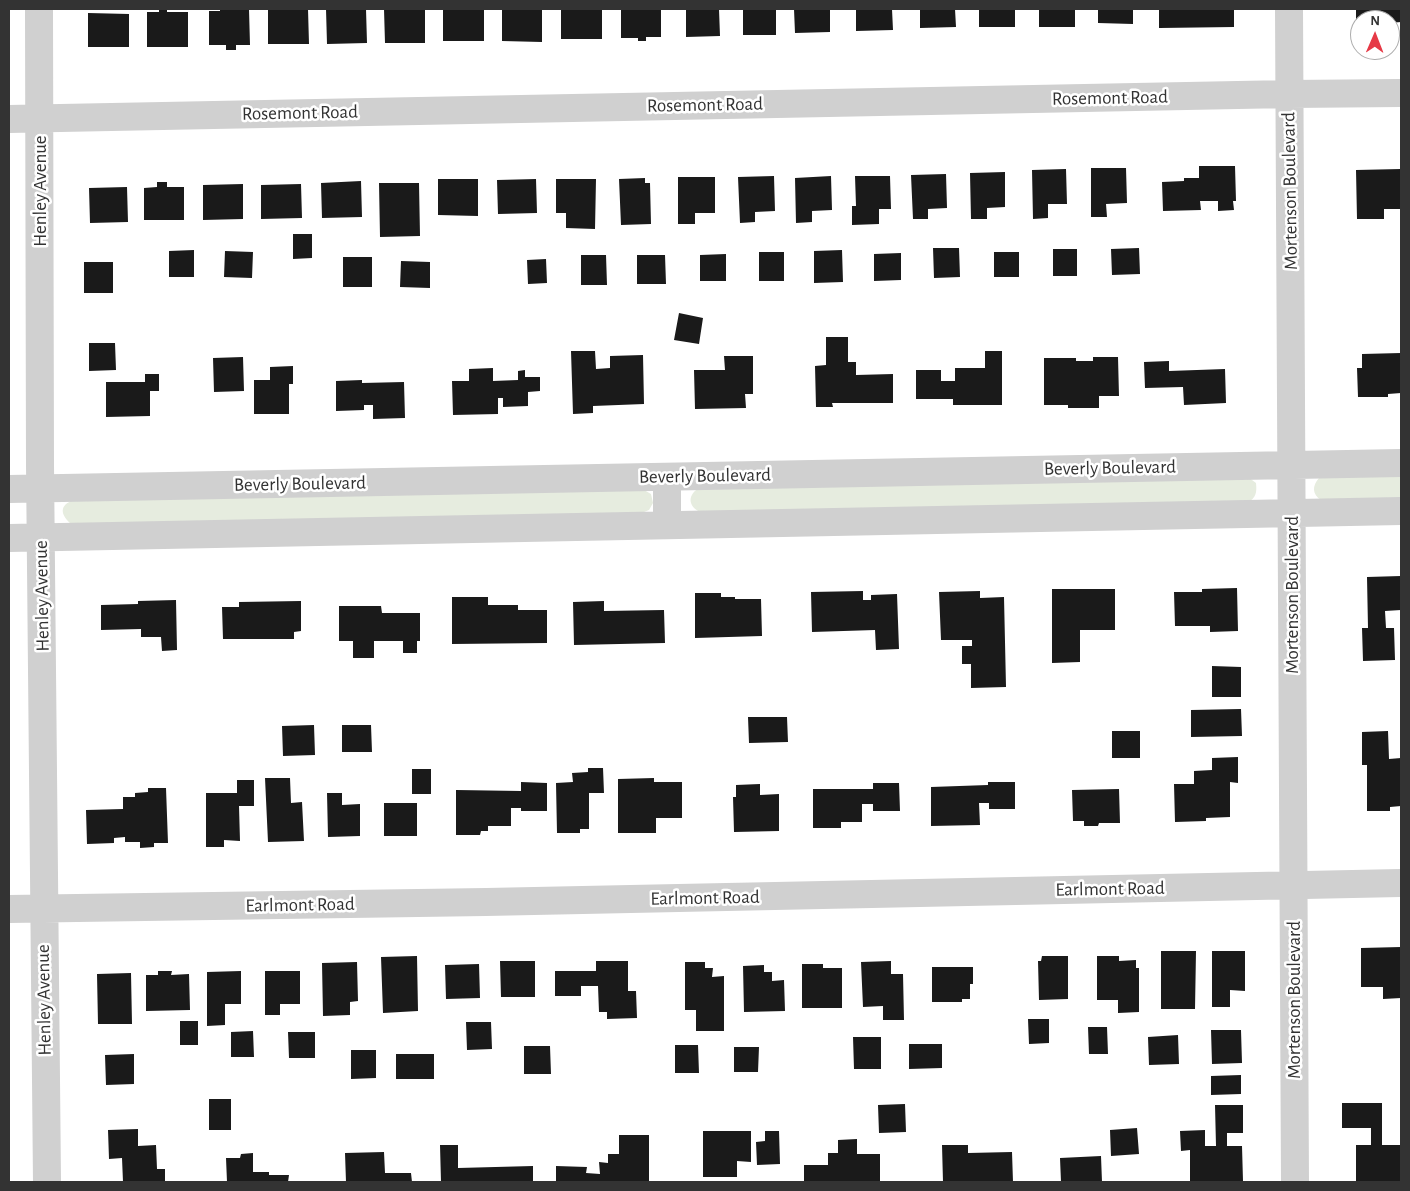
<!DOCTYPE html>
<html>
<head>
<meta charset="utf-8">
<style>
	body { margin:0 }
	#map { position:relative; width:1410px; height:1191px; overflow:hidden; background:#fff; font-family:"Alegreya Sans",sans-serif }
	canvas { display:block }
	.frame { position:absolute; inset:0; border:10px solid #333; pointer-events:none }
	.north { position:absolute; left:1350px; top:10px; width:50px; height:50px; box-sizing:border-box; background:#fff; border:1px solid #adadad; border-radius:50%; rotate:1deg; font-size:14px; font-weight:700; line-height:20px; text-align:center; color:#333 }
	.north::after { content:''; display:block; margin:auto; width:18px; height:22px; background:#e63946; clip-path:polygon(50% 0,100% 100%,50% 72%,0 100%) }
</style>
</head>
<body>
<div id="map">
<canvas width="1410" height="1191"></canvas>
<div class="frame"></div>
<div class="north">N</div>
</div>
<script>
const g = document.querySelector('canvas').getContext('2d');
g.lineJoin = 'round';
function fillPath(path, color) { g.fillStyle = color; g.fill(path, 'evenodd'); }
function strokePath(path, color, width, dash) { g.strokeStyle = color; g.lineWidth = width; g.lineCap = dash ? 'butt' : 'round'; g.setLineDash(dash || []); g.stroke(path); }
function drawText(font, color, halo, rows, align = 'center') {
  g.font = font + ' "Alegreya Sans",sans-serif'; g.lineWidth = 5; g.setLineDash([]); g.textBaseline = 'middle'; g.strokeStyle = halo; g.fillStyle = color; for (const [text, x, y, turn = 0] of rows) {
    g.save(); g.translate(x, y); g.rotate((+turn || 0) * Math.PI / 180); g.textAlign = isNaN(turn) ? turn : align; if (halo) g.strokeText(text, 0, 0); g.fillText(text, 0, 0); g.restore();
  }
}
fillPath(new Path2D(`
	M1401,474v25l-80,1c-9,-6 -9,-14 -2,-22z
	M1248,477l8,6c1,10 0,14 -8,20l-548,9c-12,-6 -13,-17 0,-25z
	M644,490l7,4 2,9 -4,7 -10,4 -568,10c-13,-12 -10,-20 5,-25z`), '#e6ecdf');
fillPath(new Path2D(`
	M159,9h8v3h21v35h-41v-35h12z
	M220,9h29l1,36h-14v5h-10v-5h-17v-34h11z
	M308,9l1,35h-41v-34z
	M326,9h40l1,34 -40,1z
	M384,9h41v34h-40z
	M443,9h41v32h-41z
	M502,9h40v33l-40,-1z
	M561,9h41v30h-41z
	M621,9h40v28h-15v4h-8v-3h-17z
	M686,9h33l1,27 -34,1z
	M743,9h33v26h-33z
	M794,9h36v23l-35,1z
	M856,9h36l1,21 -37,1z
	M920,9h35l1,18 -36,1z
	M979,9h36v18h-36z
	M1039,9h36v18h-36z
	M1098,9h35v15l-35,-1z
	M1159,9h75v18l-75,1z
	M1356,9h45v13l-11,1v-3h-30v3h-4z
	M88,13l41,1v33h-41z
	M1199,166h36l1,35h-3l1,9 -16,1v-10h-18l1,9 -38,1 -1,-29 22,-1v-3h15z
	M1091,168h35l1,35 -21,1 1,13h-16z
	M1066,169l1,35h-19v14l-15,1 -1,-49z
	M1401,169v40h-17v10h-27l-1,-49z
	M1005,172v35l-18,1v11h-16l-1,-46z
	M946,174l1,34 -19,1v10h-15l-2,-44z
	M774,176l1,35 -20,1v10l-15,1 -2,-46z
	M831,176l1,34 -20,1v11l-16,1 -1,-45z
	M855,176h35l1,33h-12v15l-27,1v-19h4z
	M678,177h37v36h-20v11h-17z
	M645,178v5h5l1,41 -30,1 -2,-46z
	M438,179h40v37l-40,-1z
	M536,179l1,34 -39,1 -1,-34z
	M556,179h40l-1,50 -29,-1v-15h-10z
	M361,181l1,36 -40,1 -1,-35z
	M157,182h10v5h17v33h-40v-32l13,-1z
	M379,183h40l1,53 -40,1z
	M243,184v35l-40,1v-35z
	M301,184l1,34 -41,1v-34z
	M127,187l1,35 -38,1 -1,-35z
	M293,234h19v24l-19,1z
	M933,248h26l1,29 -26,1z
	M1139,248l1,26 -28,1 -1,-26z
	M1053,249h24v27h-24z
	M194,250v27h-25v-26z
	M842,250l1,32 -29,1v-32z
	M225,251l28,1 -1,26 -28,-1z
	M759,252h25v29h-25z
	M994,252h25v25h-25z
	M901,253v27l-27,1v-27z
	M726,254v27h-26v-26z
	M581,255h25l1,30h-26z
	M637,255h28l1,29h-29z
	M343,257h29v30h-29z
	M546,259l1,24 -19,1 -1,-24z
	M401,261l29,1v26l-30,-1z
	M84,262h29v31h-29z
	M679,313l24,5 -4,26 -25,-4z
	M826,337h22v25h8v13l37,-1v29h-61l1,4h-17l-1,-41 11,-1z
	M89,343h26l1,27 -27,1z
	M571,351h24l1,18 14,-1v-12l33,-1 1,49 -51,2v7l-20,1z
	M985,351h17v54h-49v-6h-37v-29h25v11h14v-13h30z
	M1401,353v40l-13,1v3h-30l-1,-29h5v-14z
	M724,356h29v38h-8l1,14 -51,1 -1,-39h31z
	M243,357l1,34 -30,1 -1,-34z
	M1093,357h25l1,39h-20v12h-31v-3h-24v-47h32v3h17z
	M1169,361v10l56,-2 1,34 -42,2 -1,-18 -38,1 -1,-26z
	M293,366v18h-4v30h-35v-34h16v-13z
	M493,368v13l25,-1v-9l7,-1v7h15v14l-12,1v14l-25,1v-9h-5v16l-45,1 -1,-34h17v-12z
	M145,374h14v17h-9v25l-44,1v-35h39z
	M362,380v3l42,-1 1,36 -32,1v-14h-9v5l-28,1v-30z
	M1401,576v34l-16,1 1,17h8l1,32 -32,1 -1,-33h6l-1,-51z
	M1237,588l1,43 -28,1v-6h-35l-1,-34h28v-3z
	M1052,589h63v41h-35v32l-28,1z
	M863,591v9h8v-5l26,-1 2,55 -23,1 -1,-20 -63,2 -1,-40z
	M980,591v7l24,-1 2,90 -35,1v-24h-9v-18h10v-6h-31l-2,-48z
	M695,593h26v4h14v2h26l1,37 -67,2z
	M452,597h36v8h30v5h29v33l-95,1z
	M176,600l1,50 -15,1 -1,-14h-20v-8l-40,1v-25l37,-1v-3z
	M301,601v30l-7,1v7h-71l-1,-32h17v-5z
	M604,601v10l60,-1 1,33 -91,2 -1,-43z
	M339,606h42l1,7h38v28h-3v12h-14v-12h-29v17h-21v-17h-14z
	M1212,666l29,1v30h-29z
	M1241,709l1,27 -51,1v-27z
	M748,717h39l1,25 -39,1z
	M314,725l1,30 -32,1 -1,-30z
	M342,725h29l1,27h-30z
	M1112,731h28v27h-28z
	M1388,731l1,28 12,-1v48l-11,1v4h-23v-46h-5v-33z
	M1238,757v26l-8,-1v35l-24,1v3l-31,1 -1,-38h20v-13l18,-1v-12z
	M588,768h15l1,25h-15v36h-9v4h-23l-1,-50 17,-1 -1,-9 16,-1z
	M412,769h19v25h-19z
	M265,778h25l1,25 11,-1 2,39 -36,1z
	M654,778v4h28v36h-26v15h-38v-54z
	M237,780h17v26h-15l1,35 -16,-1v7h-18v-54h31z
	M521,782l26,1v28h-26v-3h-10v18h-23v5h-7l-1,4h-24v-45l65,1z
	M988,782h27v27h-26v-6h-10l1,22 -49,1v-39l57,-2z
	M873,783h26l1,28h-27v-7h-11v18h-21v6h-28v-39h60z
	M760,784v11l19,-1v37l-45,1 -1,-35h3v-12z
	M148,788h18l2,55h-14v4l-14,1v-6h-15v-5l-11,1v5l-27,1 -1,-34 37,-1v-12h12v-4l13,-1z
	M1119,789l1,34h-21l-1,3h-14v-5h-11l-1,-31z
	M327,793h15v12l18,-1v32l-32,1z
	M384,803h33v33h-33z
	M1401,947v51l-18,1v-12h-22v-39z
	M1161,951h35l-1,58h-34z
	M1212,951h33v40l-15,-1v17h-18z
	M417,956l1,55 -35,2 -2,-56z
	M1042,956h26v43l-29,1 -1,-39h3z
	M1097,956h22v5l17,-1v8h3v44l-21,1v-13h-21z
	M500,961h35v36h-34z
	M596,961h32v30h8l1,27 -30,1v-7h-8l-1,-26h-17v10h-26v-25h41z
	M891,961v13h12l1,46h-21v-14l-20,1 -2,-45z
	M357,962l1,39 -8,1v13l-27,1 -1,-53z
	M685,962h20v6h8l-1,9 12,-1v55h-28v-21h-11z
	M479,964l1,34 -34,1 -1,-34z
	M802,964h21v4h19v40h-40z
	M764,965v7h8v9l12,-1 1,31 -41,1 -1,-46z
	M932,967h41v17h-3v15h-8v3h-30z
	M158,971h14l-1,4 18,-1 1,36 -44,1v-36h12z
	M241,971v33h-16v21l-18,1v-54z
	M265,971h35v33h-20v11h-15z
	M131,973l1,51h-34l-1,-50z
	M1028,1019h21v24l-20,1z
	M180,1021h18v24h-18z
	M466,1022h25l1,27 -25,1z
	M1088,1027h19l1,27h-19z
	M1211,1030h30l1,33 -30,1z
	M253,1031l1,26h-23v-25z
	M288,1032h27v26h-26z
	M1178,1035l1,29 -30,1 -1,-28z
	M853,1037h28v32h-27z
	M909,1044h33v24l-33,1z
	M675,1045h23l1,28h-24z
	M524,1046h26l1,28h-27z
	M734,1047h25l-1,25h-24z
	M351,1050h25v28l-25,1z
	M134,1054v30l-28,1 -1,-30z
	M396,1054h38v25h-38z
	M1241,1075v19l-30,1v-19z
	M209,1099h22v31h-22z
	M1342,1103h40v42h19v37h-45v-37h15v-17h-29z
	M905,1104l1,28 -27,1 -1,-28z
	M1215,1105h28v28h-16v13h15l1,35 -53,1v-32l-9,1 -1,-20 25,-1v16h11z
	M1137,1128l2,26 -28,2 -1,-26z
	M138,1129v17l18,-1 1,24h8v13h-42l-1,-24 -13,1 -1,-29z
	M703,1131h48v31l-14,-1v16h-34z
	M765,1131h14l1,33 -23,1 -1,-23 9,-1z
	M619,1135h30v47h-93v-16l31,1 -1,6 14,1 -1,-12 9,1v-9h11z
	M857,1139v15h23v28h-76v-17h24v-12h10v-13z
	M440,1145h18v23l75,-2v16h-92z
	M942,1145h26v8l44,-1 1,30h-70z
	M384,1152l1,21h26l1,9h-66l-1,-29z
	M253,1153v19h16v3h20l-1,7h-61l-1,-24h14l1,-4z
	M1101,1156l1,26h-41l-1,-24z`), '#1a1a1a');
strokePath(new Path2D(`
	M39,9l1,456 7,717
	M1289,9l6,1173
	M9,119l1280,-25 112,-1
	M667,477v48
	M9,489l1392,-26
	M9,538l1392,-27
	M9,909l477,-7 915,-19`), '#d0d0d0', 28);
drawText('19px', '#333', '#fff', [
	["Rosemont Road",1110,98,-1],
	["Rosemont Road",705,105,-1],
	["Rosemont Road",300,113,-1],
	["Henley Avenue",40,191,-90],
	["Mortenson Boulevard",1290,191,-91],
	["Beverly Boulevard",1110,468,-1],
	["Beverly Boulevard",705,476,-1],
	["Beverly Boulevard",300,484,-1],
	["Mortenson Boulevard",1292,595,-90],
	["Henley Avenue",42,596,-91],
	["Earlmont Road",1110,889,-1],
	["Earlmont Road",705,898,-1],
	["Earlmont Road",300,905,-1],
	["Henley Avenue",44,1000,-91],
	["Mortenson Boulevard",1294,1000,-90]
]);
</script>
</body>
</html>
